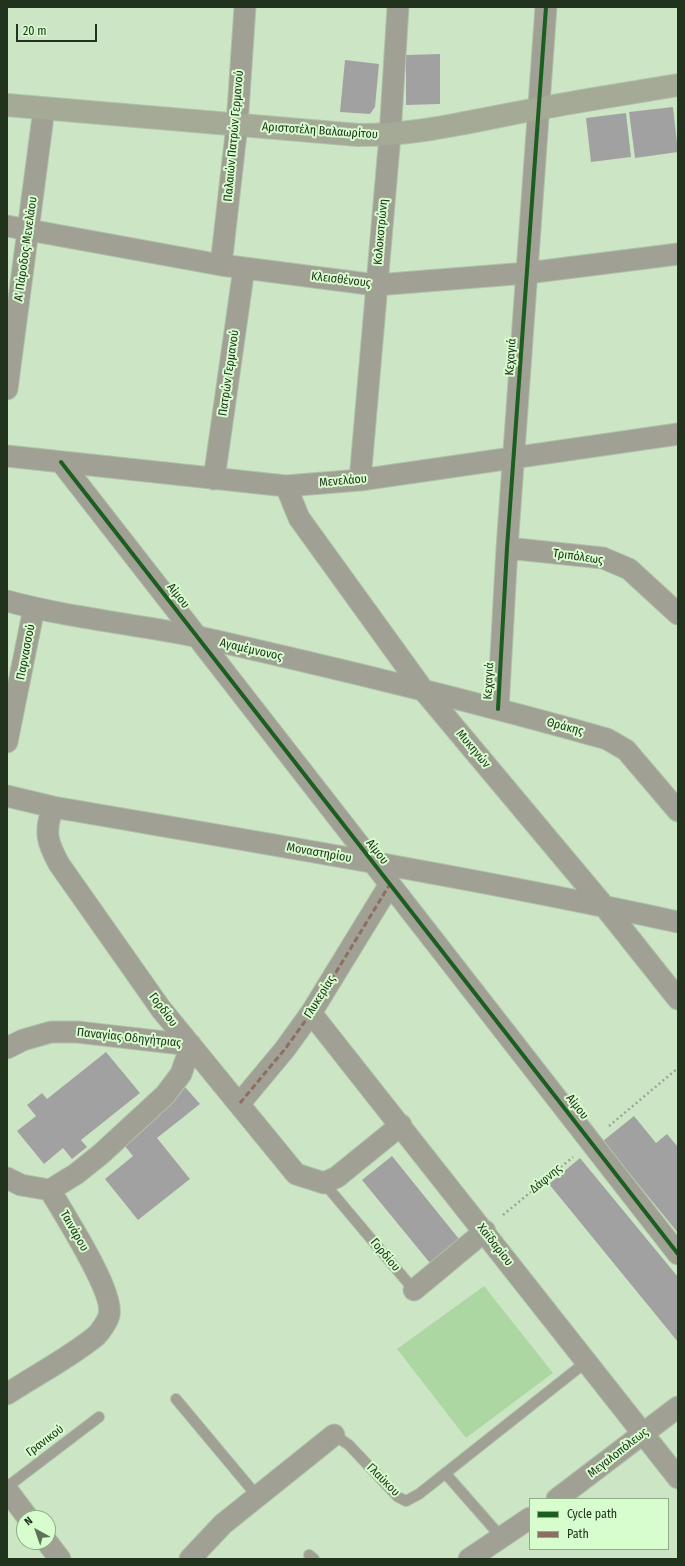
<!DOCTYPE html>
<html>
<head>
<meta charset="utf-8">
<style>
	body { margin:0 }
	#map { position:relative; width:685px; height:1566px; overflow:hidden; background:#cce6c5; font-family:"Fira Sans Condensed",sans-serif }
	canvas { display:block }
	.frame { position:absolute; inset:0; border:8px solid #21331d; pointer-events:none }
	.legend { position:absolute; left:529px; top:1498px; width:140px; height:52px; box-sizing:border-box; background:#d7fdce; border:1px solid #8eac87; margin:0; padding:5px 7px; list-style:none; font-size:12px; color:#21331d }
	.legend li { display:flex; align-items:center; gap:8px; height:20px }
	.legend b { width:20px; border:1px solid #8eac87 }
	.north { position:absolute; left:16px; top:1510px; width:40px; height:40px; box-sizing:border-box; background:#d7fdce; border:1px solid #8eac87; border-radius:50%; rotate:320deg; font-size:11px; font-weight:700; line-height:16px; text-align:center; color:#21331d }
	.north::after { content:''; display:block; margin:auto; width:14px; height:18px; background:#5d7258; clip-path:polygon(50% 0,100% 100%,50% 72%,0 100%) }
	.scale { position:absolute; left:16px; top:24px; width:81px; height:18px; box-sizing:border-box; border:2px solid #21331d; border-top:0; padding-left:5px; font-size:12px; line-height:14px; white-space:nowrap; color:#21331d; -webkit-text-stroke:3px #d7fdce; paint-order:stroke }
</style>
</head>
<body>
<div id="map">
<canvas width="685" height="1566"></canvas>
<div class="frame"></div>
<ul class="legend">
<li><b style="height:5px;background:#1b5e20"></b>Cycle path</li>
<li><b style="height:5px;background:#8d6e63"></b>Path</li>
</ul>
<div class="north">N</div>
<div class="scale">20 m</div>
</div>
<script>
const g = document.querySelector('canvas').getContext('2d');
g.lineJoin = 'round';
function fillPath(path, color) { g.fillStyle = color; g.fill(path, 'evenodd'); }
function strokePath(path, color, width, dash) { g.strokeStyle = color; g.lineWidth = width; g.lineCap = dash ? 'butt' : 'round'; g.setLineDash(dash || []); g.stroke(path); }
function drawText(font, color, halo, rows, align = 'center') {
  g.font = font + ' "Fira Sans Condensed",sans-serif'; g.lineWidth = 4; g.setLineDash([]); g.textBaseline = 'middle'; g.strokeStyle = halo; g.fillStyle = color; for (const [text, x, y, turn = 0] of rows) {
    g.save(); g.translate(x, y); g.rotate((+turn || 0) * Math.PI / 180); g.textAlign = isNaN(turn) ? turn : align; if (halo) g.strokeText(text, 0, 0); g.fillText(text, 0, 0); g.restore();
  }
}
fillPath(new Path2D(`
	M484,1286l69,87 -87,65 -69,-89z`), '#add7a2');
fillPath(new Path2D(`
	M440,54v50l-34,1v-50z
	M345,60l34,4 -4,43 -5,7 -30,-2z
	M673,107l5,45 -43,6 -6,-46z
	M626,113l5,44 -40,5 -5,-44z
	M106,1052l34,41 -59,47 6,7 -15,12 -9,-11 -19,16 -27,-33 19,-15 -9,-11 15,-12 5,6z
	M185,1087l15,17 -43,34 33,41 -52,41 -33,-41 28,-23 -13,-16z
	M634,1116l22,27 11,-9 11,13v86l-75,-92z
	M392,1156l71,88 -29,24 -72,-88z
	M580,1158l98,119v65l-129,-158z`), '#a2a1a2');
const lane = new Path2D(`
	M324,1183l90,107
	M176,1399l81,97
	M334,1435l15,10 49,52 8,4 13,-7 167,-132
	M445,1473l57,65
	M7,1487l92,-70
	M309,1555l5,4`);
const street = new Path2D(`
	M7,226l214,39 155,20 151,-12 151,-19
	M221,265l16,-140 8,-118
	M7,389l37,-280
	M7,456l279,30 74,-6 318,-46
	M61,462l617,792
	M214,479l30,-211
	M360,480l30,-345 8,-128
	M286,486l13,32 125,173 180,215 74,93
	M507,548l96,10 26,11 49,45
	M7,601c63,17 128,23 192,36 137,31 274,64 408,102l19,11 52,61
	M498,709l9,-161 39,-541
	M7,742l27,-134
	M7,796l46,11c209,36 418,70 625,115
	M53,807c-9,25 -6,35 6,57l102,145 135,165 28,9 13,-6 64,-52
	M311,1013l367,465
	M7,1048l16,-8 28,-8h26l114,13
	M240,1103l45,-54 26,-36 79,-129
	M7,1178l14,7 29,5c13,23 65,102 59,125 -1,6 -9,17 -13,21 -27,22 -60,39 -89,58
	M50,1190l26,-16 25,-20 64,-59 16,-21 10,-29
	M414,1290l71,-59
	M7,1490l21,28
	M557,1499l121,-92
	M47,1542l13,17
	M190,1559l33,-35 111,-89
	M469,1559l61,-41`);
const secondary = new Path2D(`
	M7,105l351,30c63,0 118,-15 179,-26 47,-9 94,-16 141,-24`);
strokePath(lane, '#afc3a9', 12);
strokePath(street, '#afc3a9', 23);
strokePath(secondary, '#afc3a9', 24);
strokePath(new Path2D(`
	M609,1126l69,-58
	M503,1215l70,-58`), '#9ea495', 2.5, [2, 3]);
strokePath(lane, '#a1a094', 10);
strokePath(street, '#a1a094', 21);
strokePath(secondary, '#a4aa96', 22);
strokePath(new Path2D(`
	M240,1103l45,-54 26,-36 79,-129`), '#8d6e63', 3, [6, 3]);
strokePath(new Path2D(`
	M61,462l617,792
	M498,709l9,-161 39,-541`), '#1b5e20', 4);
drawText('12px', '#21331d', '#d7fdce', [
	["Αριστοτέλη Βαλαωρίτου",320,131,4],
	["Παλαιών Πατρών Γερμανού",234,136,-85],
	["Κολοκοτρώνη",381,232,-85],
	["Α' Πάροδος Μενελάου",26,249,-82],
	["Κλεισθένους",341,280,7],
	["Κεχαγιά",511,357,-86],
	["Πατρών Γερμανού",229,373,-82],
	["Μενελάου",343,481,-5],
	["Τριπόλεως",578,557,8],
	["Αίμου",178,596,52],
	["Αγαμέμνονος",251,650,13],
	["Παρνασσού",26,652,-79],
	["Κεχαγιά",489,681,-87],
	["Θράκης",565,727,15],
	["Μυκηνών",473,749,50],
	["Αίμου",377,852,52],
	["Μοναστηρίου",319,853,10],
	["Γλυκερίας",320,997,-58],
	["Γορδίου",163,1010,53],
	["Παναγίας Οδηγήτριας",129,1038,6],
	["Αίμου",577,1107,52],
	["Δάφνης",546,1179,-40],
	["Ταινάρου",74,1231,60],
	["Χαϊδαρίου",495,1245,52],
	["Γορδίου",385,1255,50],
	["Γρανικού",45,1441,-37],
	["Μεγαλοπόλεως",618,1453,-38],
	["Γλαύκου",383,1480,45]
]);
</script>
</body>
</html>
